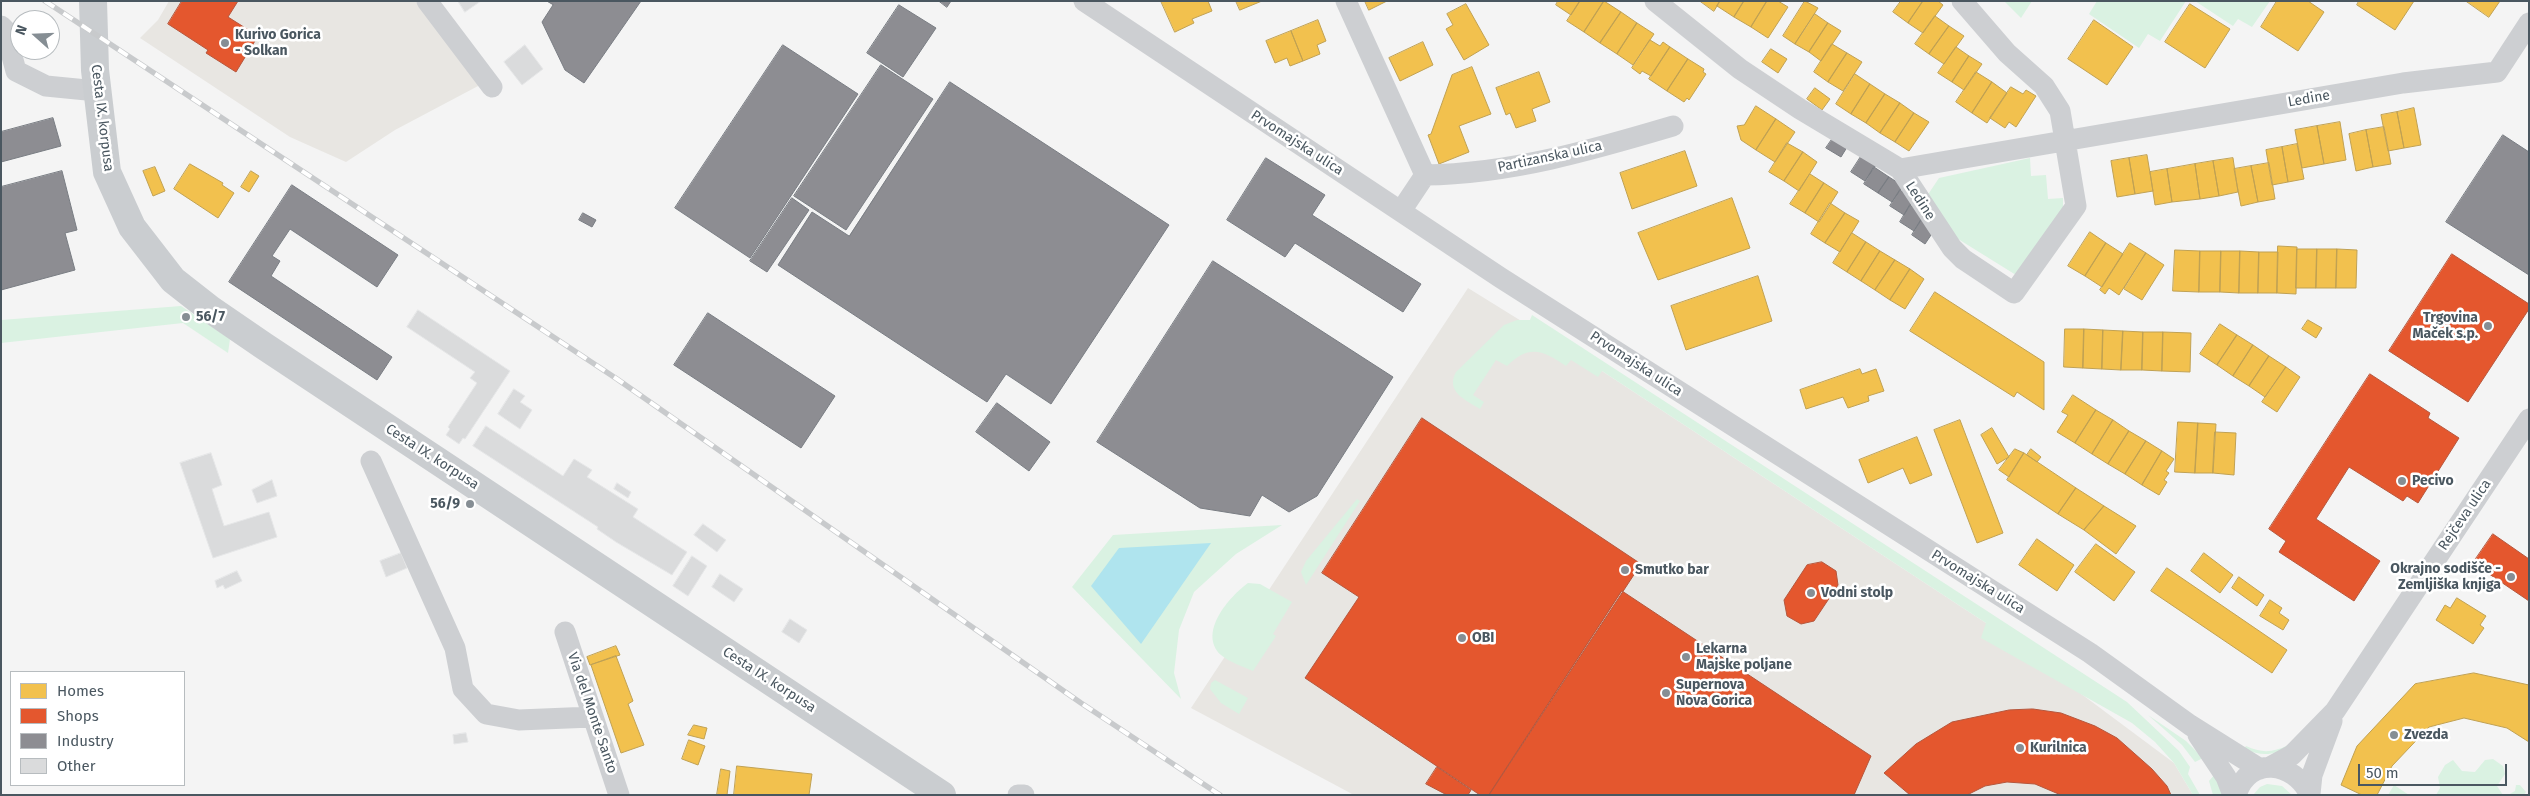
<!DOCTYPE html>
<html>
<head>
<meta charset="utf-8">
<style>
	body { margin:0 }
	#map { position:relative; width:2530px; height:796px; overflow:hidden; background:#f4f4f4; font-family:"Fira Sans",sans-serif }
	canvas { display:block }
	.frame { position:absolute; inset:0; border:2px solid #4a5760; pointer-events:none }
	.legend { position:absolute; left:10px; top:671px; width:175px; height:115px; box-sizing:border-box; background:#fff; border:1px solid #b7bcbf; margin:0; padding:6px 9px; list-style:none; font-size:15px; color:#4a5760 }
	.legend li { display:flex; align-items:center; gap:10px; height:25px }
	.legend b { width:25px; border:1px solid #b7bcbf }
	.north { position:absolute; left:10px; top:10px; width:50px; height:50px; box-sizing:border-box; background:#fff; border:1px solid #b7bcbf; border-radius:50%; rotate:290deg; font-size:14px; font-weight:700; line-height:20px; text-align:center; color:#4a5760 }
	.north::after { content:''; display:block; margin:auto; width:18px; height:22px; background:#868e94; clip-path:polygon(50% 0,100% 100%,50% 72%,0 100%) }
	.scale { position:absolute; left:2358px; top:764px; width:149px; height:22px; box-sizing:border-box; border:2px solid #4a5760; border-top:0; padding-left:6px; font-size:15px; line-height:18px; white-space:nowrap; color:#4a5760; -webkit-text-stroke:4px #fff; paint-order:stroke }
</style>
</head>
<body>
<div id="map">
<canvas width="2530" height="796"></canvas>
<div class="frame"></div>
<ul class="legend">
<li><b style="height:14px;background:#f2c14e"></b>Homes</li>
<li><b style="height:14px;background:#e4572e"></b>Shops</li>
<li><b style="height:14px;background:#8d8d92"></b>Industry</li>
<li><b style="height:14px;background:#dadbdc"></b>Other</li>
</ul>
<div class="north">N</div>
<div class="scale">50 m</div>
</div>
<script>
const g = document.querySelector('canvas').getContext('2d');
g.lineJoin = 'round';
function fillPath(path, color) { g.fillStyle = color; g.fill(path, 'evenodd'); }
function strokePath(path, color, width, dash) { g.strokeStyle = color; g.lineWidth = width; g.lineCap = dash ? 'butt' : 'round'; g.setLineDash(dash || []); g.stroke(path); }
function drawText(font, color, halo, rows, align = 'center') {
  g.font = font + ' "Fira Sans",sans-serif'; g.lineWidth = 5; g.setLineDash([]); g.textBaseline = 'middle'; g.strokeStyle = halo; g.fillStyle = color; for (const [text, x, y, turn = 0] of rows) {
    g.save(); g.translate(x, y); g.rotate((+turn || 0) * Math.PI / 180); g.textAlign = isNaN(turn) ? turn : align; if (halo) g.strokeText(text, 0, 0); g.fillText(text, 0, 0); g.restore();
  }
}
fillPath(new Path2D(`
	M169,1h248l63,84 -85,45 -49,32 -56,-25 -150,-99 18,-18z
	M1468,288l134,83 384,252 188,140 19,32h-839l-163,-87z`), '#e8e6e2');
fillPath(new Path2D(`
	M2004,1h28l-11,17z
	M2097,1h89l-26,40 -12,-7 -9,14 -50,-34z
	M2195,1h75l-18,26 -14,-8 -5,7z
	M2030,158l1,18 15,-1 2,24 15,-1v17l-47,60 -66,-41 -25,-35 14,-21z
	M181,306l49,33 -2,14 -45,-30 -182,20v-23z
	M1532,315l595,387 52,49 11,16 -2,7 12,21h-7l-19,-32 -19,-21 -23,-19 -151,-85 5,-15 -384,-252 -4,6 -27,-17 -5,6c-23,-16 -37,-22 -59,0l-11,-6 -23,35 11,7 -4,7c-14,-9 -35,-17 -24,-37l48,-47 13,-5h13z
	M1357,499l3,2 -54,84 -5,-13 5,-11z
	M1282,525l-46,29 -42,38 -15,38 -5,43 7,26 -109,-112 41,-52z
	M1248,583l12,1 32,18 -19,32 3,2 -23,35c-9,-4 -24,-9 -32,-16 -24,-22 9,-59 27,-72z
	M1215,680l33,18 -9,16 -18,-11 -11,-14 1,-6z
	M2148,715l38,26 17,17 -8,4 -13,-17z
	M2288,745l3,2c-18,8 -28,10 -47,2l2,-3c15,7 27,7 42,-1z
	M2493,759l10,7 2,8 -8,12 6,9h-67l4,-7 -2,-11 7,-12 8,-5 9,11 13,1 10,-12z
	M2215,774l8,21h-10l-4,-14z
	M2267,784l15,2 10,9h-39l7,-8z
	M2394,785l15,10h-21z
	M2516,785h4l6,7 -2,3h-16l7,-4z`), '#daf2e2');
fillPath(new Path2D(`
	M1211,543l-70,101 -50,-58 28,-38z`), '#afe4ee');
const homes = new Path2D(`
	M1161,1h47l4,10 -20,8 2,4 -19,9z
	M1236,1h26l-22,9z
	M1365,1h22l-18,9z
	M1558,1h22l-9,14 -15,-10z
	M1580,1h24l-20,31 -17,-11z
	M1604,1l17,11 -21,31 -16,-11z
	M1700,1h20l-6,10z
	M1720,1h24l-10,16 -17,-11z
	M1744,1h23l-16,26 -17,-10z
	M1767,1h11l10,6 -20,31 -17,-11z
	M1805,1l13,7 -23,36 -12,-8z
	M1901,1h22l-15,22 -15,-11z
	M1923,1h15l5,4 -20,28 -15,-10z
	M2277,1h31l16,11 -26,39 -37,-24z
	M2359,1h55l-19,29 -38,-25z
	M2466,1h34l-11,16z
	M1466,4l23,41 -25,15 -18,-31 7,-4 -6,-11z
	M2190,4l40,25 -25,39 -40,-26z
	M1621,12l16,11 -20,31 -17,-11z
	M1815,14l13,9 -19,29 -14,-8z
	M1935,16l14,10 -20,28 -14,-10z
	M1318,20l8,21 -9,4 3,9 -17,7 -12,-30z
	M2094,20l39,27 -26,38 -39,-26z
	M1637,23l17,11 -21,31 -16,-11z
	M1828,23l13,8 -20,30 -12,-9z
	M1949,26l15,10 -20,28 -15,-10z
	M1291,31l12,30 -13,5 -3,-8 -12,5 -9,-22z
	M1650,40l10,6 3,-4 7,5 -19,29 -9,-5 -2,3 -8,-6z
	M1423,42l10,23 -33,16 -11,-23z
	M1832,44l15,9 -19,29 -14,-10z
	M1670,47l18,12 -21,32 -18,-12z
	M1956,47l13,9 -17,26 -14,-9z
	M1771,49l16,10 -9,14 -16,-11z
	M1847,53l15,9 -19,29 -15,-9z
	M1969,56l13,8 -18,26 -12,-8z
	M1688,59l16,10 -1,3 3,2 -17,26 -2,-2 -3,4 -17,-11z
	M1472,67l19,47 -32,12 10,26 -30,12 -11,-29 3,-1 21,-59z
	M1539,72l11,30 -18,7 4,12 -20,7 -6,-15 -4,2 -10,-27z
	M1976,72l16,10 -20,31 -16,-11z
	M1855,74l15,10 -19,30 -15,-10z
	M1992,82l15,11 -20,30 -15,-10z
	M1870,84l15,10 -19,29 -15,-9z
	M2011,87l12,7 3,-4 10,6 -20,31 -7,-5 -4,6 -15,-10z
	M1815,88l15,11 -8,11 -15,-11z
	M1885,94l15,9 -20,30 -14,-10z
	M1900,103l14,10 -19,29 -15,-9z
	M1756,106l20,13 -20,31 -15,-10 -4,-14 7,-1z
	M2414,108l7,37 -17,3 -7,-36z
	M2397,112l7,36 -16,3 -7,-36z
	M1914,113l15,9 -20,29 -14,-9z
	M1776,119l19,13 -20,30 -19,-12z
	M2340,122l6,38 -22,4 -7,-38z
	M2317,126l7,38 -22,4 -7,-38z
	M2384,127l7,37 -18,3 -7,-37z
	M2366,130l7,37 -17,4 -7,-37z
	M1787,143l16,9 -19,29 -15,-9z
	M2297,144l7,35 -16,3 -6,-35z
	M2282,147l6,35 -16,3 -6,-35z
	M1685,151l12,35 -65,23 -12,-36z
	M1803,152l14,10 -18,29 -15,-10z
	M2147,155l6,36 -18,3 -6,-36z
	M2129,158l6,36 -18,3 -6,-36z
	M2233,158l5,34 -19,4 -6,-35z
	M2213,161l6,35 -19,3 -5,-35z
	M2269,163l6,36 -17,3 -7,-36z
	M190,164l33,19 -1,2 12,8 -16,25 -44,-29z
	M2195,164l5,35 -28,3 -5,-33z
	M2251,166l7,36 -17,4 -7,-37z
	M155,167l10,24 -12,5 -10,-25z
	M2167,169l5,33 -17,3 -5,-33z
	M251,171l8,5 -10,16 -8,-5z
	M1810,174l14,9 -19,30 -15,-9z
	M1824,183l14,9 -19,30 -14,-9z
	M1732,198l18,50 -92,32 -20,-47z
	M1830,203l15,10 -20,30 -14,-9z
	M1845,213l14,8 -19,31 -15,-9z
	M2090,232l16,11 -21,33 -17,-10z
	M1852,233l14,9 -19,30 -14,-9z
	M1866,242l14,9 -19,30 -14,-9z
	M2106,243l17,11 -21,33 -17,-11z
	M2130,243l16,10 -27,42 -10,-7 -4,6 -5,-4z
	M2278,246l19,1 -1,47 -19,-1z
	M2297,249h20l-1,39h-20z
	M2317,249h20l-1,39h-20z
	M2337,249l20,1 -1,38h-20z
	M2175,250l25,1 -1,41 -26,-1z
	M1880,251l15,9 -20,30 -14,-9z
	M2200,251h21l-1,41h-21z
	M2221,251h19l-1,42 -19,-1z
	M2240,251l19,1 -1,41h-19z
	M2259,252h19l-1,41h-19z
	M2146,253l18,12 -22,35 -18,-11z
	M1895,260l15,9 -20,31 -15,-10z
	M1910,269l14,10 -19,30 -15,-9z
	M1758,276l14,45 -86,29 -15,-44z
	M1935,292l109,70v48l-27,-18 -3,5 -104,-66z
	M2308,320l14,8 -6,10 -14,-9z
	M2220,324l17,11 -20,30 -17,-11z
	M2065,329h19l-1,39 -19,-1z
	M2084,329l19,1 -1,39 -19,-1z
	M2103,330l20,1 -2,39 -19,-1z
	M2123,331l20,1 -1,38h-21z
	M2143,332h20l-1,39 -20,-1z
	M2163,332l28,1 -1,39 -28,-1z
	M2237,335l16,10 -20,31 -16,-11z
	M2253,345l16,11 -20,30 -16,-10z
	M2269,356l17,11 -21,30 -16,-11z
	M2286,367l14,10 -23,35 -15,-10z
	M1860,369l2,5 14,-5 8,22 -16,5 1,5 -21,7 -5,-11 -37,12 -6,-19z
	M2073,395l23,15 -21,33 -18,-11 11,-17 -6,-3z
	M2096,410l17,10 -21,34 -17,-11z
	M1960,420l43,113 -26,10 -43,-113z
	M2113,420l16,11 -21,33 -16,-10z
	M2178,422l20,1 -3,50 -20,-1z
	M2198,423l18,1 -3,49h-18z
	M1992,428l17,29 -12,7 -16,-29z
	M2129,431l17,10 -21,33 -17,-10z
	M2215,432l21,1 -2,42 -21,-2z
	M1917,437l15,38 -22,9 -7,-16 -35,15 -9,-23z
	M2146,441l16,10 -20,34 -17,-11z
	M2015,449l9,4 -15,24 -10,-7z
	M2031,449l10,8 -4,5 -10,-7z
	M2162,451l12,8 -8,12 3,2 -5,7 3,2 -8,13 -17,-10z
	M2024,453l52,35 -18,26 -51,-34z
	M2076,488l28,18 -20,24 -26,-16z
	M2104,506l32,20 -20,28 -32,-24z
	M2037,539l37,26 -17,26 -38,-26z
	M2096,544l39,28 -21,29 -39,-29z
	M2204,553l29,22 -13,18 -29,-22z
	M2167,568l120,82 -15,23 -121,-82z
	M2239,577l25,18 -7,11 -25,-18z
	M2457,598l29,18 -6,9 4,3 -11,16 -37,-24 9,-15 5,3z
	M2270,600l12,8 -3,5 10,7 -6,10 -23,-14z
	M616,646l4,9 -30,10 -3,-8z
	M616,656l17,45 -5,3 16,41 -23,8 -30,-88z
	M2474,673l55,12v57l-22,-14 -43,-10 -35,9 -37,39 -15,29h-15l-21,-10 16,-39 58,-62z
	M694,725l13,3 -3,11 -16,-4z
	M689,740l16,6 -7,19 -16,-6z
	M737,766l75,8 -3,21h-75z
	M721,769l9,2 -3,24h-10z`);
fillPath(homes, '#f2c14e');
strokePath(homes, '#c0a153', 1);
const shops = new Path2D(`
	M182,1h56l-10,16 30,19 -22,36 -30,-19 2,-3 -40,-26z
	M2452,254l77,50v5l-61,93 -79,-51z
	M2370,374l60,39 -2,5 31,20 -41,65 -11,-7 -4,5 -54,-34 -33,52 64,42 -26,40 -75,-49 7,-11 -17,-12z
	M1422,418l219,146 -152,231h-9l-175,-117 54,-81 -37,-24z
	M2493,534l36,25v42l-56,-38z
	M1822,562l14,9 2,14 -24,36 -13,3 -14,-8 -3,-16 23,-35z
	M1622,591l249,165 -17,39h-365z
	M2033,709l28,4 34,13 22,12 35,31 15,17 4,9h-110l-26,-11 -28,-2 -22,4 -18,9h-57l-26,-22 32,-29 36,-22 57,-12z
	M1437,767l34,23 -3,5h-21l-21,-11z`);
fillPath(shops, '#e4572e');
strokePath(shops, '#b6573d', 1);
const industry = new Path2D(`
	M547,1h94l-57,82 -19,-13 -23,-48 11,-17z
	M939,1h12l-4,6z
	M899,5l37,23 -33,49 -36,-24z
	M783,45l75,49 -108,164 -75,-50z
	M881,65l52,34 -87,131 -52,-34z
	M950,82l219,143 -118,179 -45,-30 -19,28 -209,-137 34,-53 37,24z
	M53,118l8,28 -60,16v-30z
	M1835,135l14,9 -8,13 -15,-9z
	M2503,135l26,17v123l-83,-53z
	M1862,155l14,10 -11,16 -14,-9z
	M1266,158l59,37 -13,20 109,69 -18,28 -108,-69 -10,14 -58,-37z
	M1874,167l15,10 -11,16 -14,-9z
	M62,171l15,59 -12,3 10,37 -74,20v-103z
	M1889,177l14,9 -11,16 -14,-9z
	M292,185l106,70 -21,32 -87,-58 -18,27 8,5 -9,15 121,81 -15,23 -148,-98z
	M1900,190l14,9 -10,16 -14,-9z
	M792,198l17,12 -42,62 -17,-11z
	M1910,205l15,9 -11,17 -14,-9z
	M583,213l13,7 -4,7 -13,-7z
	M1921,220l14,9 -10,15 -13,-9z
	M1213,261l180,116 -76,119 -28,16 -27,-17 -12,21 -50,-8 -103,-66z
	M708,313l127,83 -34,52 -127,-83z
	M997,403l53,39 -21,29 -53,-39z`);
fillPath(industry, '#8d8d92');
strokePath(industry, '#797d83', 1);
const building = new Path2D(`
	M458,1h23l-16,11z
	M525,45l18,24 -21,16 -18,-23z
	M418,310l92,61 -45,68 -2,-1 -4,6 -13,-9 4,-6 -2,-2 29,-44 -7,-5 5,-6 -68,-45z
	M514,389l11,7 -5,6 12,8 -12,19 -22,-15z
	M486,426l77,50 11,-17 18,11 -5,7 51,32 -5,8 54,35 -15,23 -56,-33 -19,-13 1,-2 -125,-81z
	M211,453l11,32 -10,4 12,37 45,-14 8,25 -64,21 -33,-95z
	M272,480l5,16 -20,7 -5,-13z
	M617,483l14,9 -3,6 -14,-9z
	M703,524l23,16 -9,12 -23,-17z
	M401,553l6,15 -21,9 -6,-16z
	M692,556l15,10 -19,30 -15,-10z
	M237,571l5,10 -17,8 -2,-4 -6,3 -2,-7z
	M720,574l23,15 -9,13 -22,-15z
	M790,619l17,11 -8,13 -17,-11z
	M466,733l2,9 -14,2 -1,-9z`);
fillPath(building, '#dadbdc');
strokePath(building, '#e5e6e7', 1);
strokePath(new Path2D(`
	M427,1l65,86
	M1084,1l417,277 589,375 100,72 70,44
	M1346,1l79,174 -24,36
	M1655,1l85,68 60,40 100,60 503,-86 94,-11 32,-49
	M1,26l4,4 11,41 30,15 51,5
	M1900,169l52,79 11,11 51,34 62,-87 -16,-95 -16,-25 -37,-33 -45,-52
	M1425,175c85,-1 167,-25 248,-49
	M371,461l84,187 8,41 23,25 33,6 73,-3
	M565,632l54,163
	M2198,735l28,42 7,18
	M2270,767l22,-12 43,-44 194,-292
	M2310,794l2,-19 20,-54
	M1018,795h6
	M2236,795c13,-40 58,-34 74,0`), '#cdcfd2', 21);
strokePath(new Path2D(`
	M93,1l2,69 12,102 25,55 41,53 37,29 54,37 678,449`), '#cacdd0', 28);
const rail = new Path2D(`
	M45,1l572,378 464,324 139,92`);
strokePath(rail, '#c8cacc', 5.5);
strokePath(rail, '#fff', 4, [11]);
for (const [x, y, r, color] of [
	[225,43,5,"#868e94"],
	[186,317,5,"#868e94"],
	[2488,326,5,"#868e94"],
	[2402,481,5,"#868e94"],
	[470,504,5,"#868e94"],
	[1625,570,5,"#868e94"],
	[2511,577,5,"#868e94"],
	[1811,593,5,"#868e94"],
	[1462,638,5,"#868e94"],
	[1686,657,5,"#868e94"],
	[1666,693,5,"#868e94"],
	[2394,735,5,"#868e94"],
	[2020,748,5,"#868e94"]
]) { const dot = new Path2D(); dot.arc(x, y, r, 0, 2 * Math.PI); g.fillStyle = color; g.fill(dot); strokePath(dot, '#fff', 2); }
drawText('bold 14px', '#4a5760', '#fff', [
	["Kurivo Gorica",235,35],
	["- Solkan",235,51],
	["56/7",196,317],
	["Trgovina",2478,318,"right"],
	["Maček s.p.",2478,334,"right"],
	["Pecivo",2412,481],
	["56/9",460,504,"right"],
	["Okrajno sodišče -",2501,569,"right"],
	["Zemljiška knjiga",2501,585,"right"],
	["Smutko bar",1635,570],
	["Vodni stolp",1821,593],
	["OBI",1472,638],
	["Lekarna",1696,649],
	["Majske poljane",1696,665],
	["Supernova",1676,685],
	["Nova Gorica",1676,701],
	["Zvezda",2404,735],
	["Kurilnica",2030,748]
], 'left');
drawText('14px', '#4a5760', '#fff', [
	["Ledine",2309,99,-10],
	["Cesta IX. korpusa",102,118,83],
	["Prvomajska ulica",1297,143,33],
	["Partizanska ulica",1550,157,-12],
	["Ledine",1920,201,57],
	["Prvomajska ulica",1636,364,33],
	["Cesta IX. korpusa",432,457,33],
	["Rejčeva ulica",2465,515,-56],
	["Prvomajska ulica",1978,582,32],
	["Cesta IX. korpusa",769,680,33],
	["Via del Monte Santo",592,713,71]
]);
</script>
</body>
</html>
